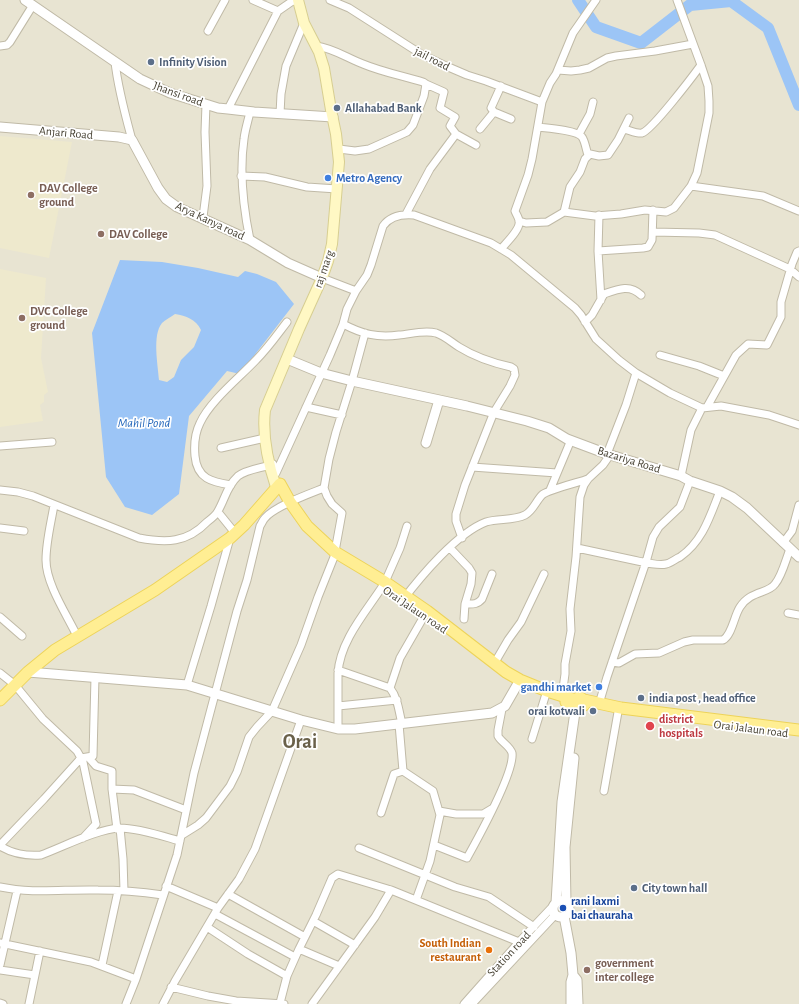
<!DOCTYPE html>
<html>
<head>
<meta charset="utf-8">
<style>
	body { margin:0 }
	canvas { display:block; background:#f4f1e5 }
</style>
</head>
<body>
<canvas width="799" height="1004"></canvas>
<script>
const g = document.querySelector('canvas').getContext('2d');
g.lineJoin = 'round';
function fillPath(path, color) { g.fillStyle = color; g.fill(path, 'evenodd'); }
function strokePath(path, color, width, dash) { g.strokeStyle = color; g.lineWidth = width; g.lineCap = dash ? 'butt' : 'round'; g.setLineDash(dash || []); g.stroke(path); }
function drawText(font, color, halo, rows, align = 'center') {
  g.font = font + ' "Alegreya Sans",sans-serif'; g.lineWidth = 3.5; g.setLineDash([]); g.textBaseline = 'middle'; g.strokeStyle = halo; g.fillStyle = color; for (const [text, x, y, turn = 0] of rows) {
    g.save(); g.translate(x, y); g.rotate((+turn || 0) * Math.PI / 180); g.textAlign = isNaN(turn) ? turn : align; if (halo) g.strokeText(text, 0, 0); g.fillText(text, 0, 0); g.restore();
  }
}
fillPath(new Path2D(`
	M0,0h799v1004h-799z`), '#e8e4d2');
fillPath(new Path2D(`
	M0,136l72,6 -23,116 -49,-10z
	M0,269l46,9 -5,80 7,34 -4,3v7l-4,3 3,16 -43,6z`), '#eee9cd');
fillPath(new Path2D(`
	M120,260l42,2 36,6 40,9 7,-6 12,3 19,8 18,22 -54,70 -13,-3 -38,45 -10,78 -27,21 -27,-8 -19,-30 -14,-144zM175,314c11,2 21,5 26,16l-7,17 -13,13 -7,17 -7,5 -8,-2c-1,-15 -7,-45 3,-57 3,-3 9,-6 13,-9z`), '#9cc5f6');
strokePath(new Path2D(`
	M578,0l18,27 45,16 49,-38 41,-4 37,27 31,77`), '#9cc5f6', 12);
const minor = new Path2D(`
	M253,0l25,11
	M330,0l19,8 72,46 25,12 21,9 19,6 56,21
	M208,31l17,-31
	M0,46l7,-1 3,-3 23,-37
	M316,46c17,2 31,12 47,18 19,8 40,12 60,18l3,2 -2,12 -11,29 -6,7 -38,17 -14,2 -16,-2
	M115,62c3,27 10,52 17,78
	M558,70l13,1 9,-1 9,-2 18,-10 9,-2 39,-5 38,-7
	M426,84l18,8 -4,16 15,9 -5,9 6,8 20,11
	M228,109l50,-98 13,-9 7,-2
	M494,112l17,7
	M280,114l1,-20 5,-28 18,-43
	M538,127c9,1 39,3 44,10 3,4 4,12 6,18
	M480,129l14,-17 -3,-4 10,-22
	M624,129c5,1 13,5 18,4 10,-3 51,-57 59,-68
	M579,134l11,-20 3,-12
	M241,176l24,1 42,10 30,2
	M691,186l72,10 36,15
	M564,212l6,-25 10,-15 5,-13 5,-5 9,2 9,-1 10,-15 11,-22
	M406,214l24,-45 26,-35
	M599,215l-1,36 3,49
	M203,217l4,-31 -2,-54 1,-28
	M519,221l7,2 21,-1 17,-10 31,4 26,-2 24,-4 21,2 8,-4 17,-22 6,-13 12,-60v-12l-1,-15 -7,-21 -24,-65
	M653,232l46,1 16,2 75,34 9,8
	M250,240c-7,-34 -11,-67 -6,-101 1,-9 4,-18 6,-27
	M501,249c5,-6 20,-20 18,-28 0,-3 -3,-7 -4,-10l13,-36 4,-16 10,-57 8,-19 6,-9 17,-41 23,-33
	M598,251l45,-3 5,-1 4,-7 1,-30
	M322,278l34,13
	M585,322l7,-7 12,-21c14,-5 26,-10 37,1
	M343,324c19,10 34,14 56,11 12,-1 25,-5 37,-2 9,3 15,9 23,14 16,10 34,16 52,20l3,2 1,6 -5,11 -16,26 -29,73 -9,29v7l6,17
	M660,355l39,11 25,10
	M306,407l36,8
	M707,407l29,-52 12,-11 19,1 14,-28v-15l11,-38 5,-12 2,-1
	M0,446l52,-4
	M221,448l44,-10
	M607,454l19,-49 10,-32
	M472,467l85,6
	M276,473l54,-118 13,-31 4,-15 9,-18 11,-16 4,-10 12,-39c7,-10 19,-12 31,-11l77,28 20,12 64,53 6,7 15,24 23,21 17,13 34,20 32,15 19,-2 48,9 30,10
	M681,476l10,-46 11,-22
	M231,485c-19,-3 -34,-6 -36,-29 -1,-11 0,-23 5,-33 10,-22 39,-45 56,-63 12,-12 21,-25 31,-38
	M0,490l18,2 15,4 106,42c27,5 48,5 68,-16 4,-3 9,-7 11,-11 7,-12 9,-25 20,-35 9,-7 25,-8 35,-12
	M550,490l21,-50
	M54,505c-3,18 -8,37 -8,55 0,24 21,55 31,76
	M218,512l17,21
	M0,528l24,3
	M783,543l9,-12 7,-26
	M450,548l19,20 3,5 -1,11 -6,20 -1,15
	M577,548c18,4 37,8 56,12 10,2 24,6 33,4 5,-1 9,-5 14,-7 23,-16 30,-41 40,-66
	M385,582l15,-34 7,-22
	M402,601c19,-25 55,-68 84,-79 12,-4 27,-1 39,-7 8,-4 11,-14 17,-20 5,-5 38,-13 46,-16
	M465,604c7,0 12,1 17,-5l10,-25
	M788,613l11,2
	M0,617l22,19
	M612,662l7,1 16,-9 24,-1 25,-11 9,-2h30c9,-5 11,-24 17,-33 11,-17 28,-13 35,-23 7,-8 11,-25 15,-35
	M494,664l14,-24 13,-18 23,-48
	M338,670l52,18c8,10 9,24 12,36
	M0,673l15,12 28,34 34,32 4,7 -37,41 -44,46
	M187,685l24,-79 19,-68
	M390,688l10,-30 27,-47
	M562,696l3,-22v-10l6,-33 -1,-22 6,-52 4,-60 4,-12 4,-6 15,-14 7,-10
	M599,704l8,-27 39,-115 7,-25 6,-10 21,-20 10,-26
	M338,706l59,-6
	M399,724l4,47
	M338,729v-56c2,-32 27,-60 44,-86
	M532,739l13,-42
	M88,757l8,9 16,5v18
	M81,758l12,-2 2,-79
	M79,760l4,2 13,62
	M604,791l14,-79
	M439,811l17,3h27l10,-6
	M381,813l13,-39 9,-3 30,20 7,24 -10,46 -14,39
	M120,828l3,31 1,32
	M117,829l-5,-40 22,1 52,20
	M182,835l16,-10 8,-7 24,-32 7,-14 12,-35 8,-10 15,-16 29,-66 17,-48 16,-40 8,-44 -10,-9 -5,-8 -3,-8 5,-29 7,-27 16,-51 13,-48
	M83,838l13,-14
	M434,845l33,13c11,-20 48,-86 45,-105 -2,-7 -11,-11 -14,-17v-6l4,-21
	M0,846c13,8 25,10 41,9 22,-8 56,-26 79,-27 18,0 42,8 60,13
	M359,848l96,39 34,10 45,30
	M166,886l52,22
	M0,887c33,7 65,2 98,3 22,0 44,2 65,5
	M228,894l77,43
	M215,914l80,43
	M313,921l42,24
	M207,927l41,27 39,22
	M0,943l91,19 45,17
	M299,949l40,17
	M0,965l17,-74
	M102,965l16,-74
	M0,970l35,5
	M171,987l37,9 28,5 48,3
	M0,1003l3,1
	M280,1003l7,-27 12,-27 17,-34 16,-37 6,-4 53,16 128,52
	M29,1004l11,-53
	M126,1004l10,-25 41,-124 17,-82 43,-162 10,-31 13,-54c2,-3 3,-6 5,-8 10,-12 44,-24 59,-30
	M163,1004l12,-23 43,-73 21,-29 16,-30 46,-129
	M312,1004l63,-87 16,-27
	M464,1004l55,-62 35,-37
	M472,1004l83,-89`);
const tertiary = new Path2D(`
	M25,0l115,79 30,14 48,15 10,1 26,3 79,5
	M0,127l119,10 13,3 26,48 8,11 11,8 73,33 38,23 34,15
	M287,359l34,14 31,8 115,25 60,15 22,7 18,11 40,15 74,22 9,5 30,10 12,6 15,11 52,49
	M426,443l13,-43
	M28,672l159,13 114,35 37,9h17l137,-16 13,-7 15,-26
	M553 909a8 8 0 1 1 16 0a8 8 0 1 1-16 0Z
	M556,903l6,-101 14,-97
	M566,903l-1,-56 9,-89
	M564,916l7,37 2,22 -2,7v22
	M573,975l4,5 1,24`);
const secondary = new Path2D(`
	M276,487c-8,-24 -14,-51 -11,-77l34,-81 23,-51 6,-17 4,-17 7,-82 -3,-28 -5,-24 -7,-42 -5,-16 -15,-29 -6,-23`);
const primary = new Path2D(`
	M0,700l28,-28 27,-22 100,-60 75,-52 14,-13 36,-41 10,18 17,24 28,26 50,30 42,29 79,61 14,8 27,11 29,9
	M584,700l37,8 178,22
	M566,702l9,2 5,3 4,-2v-4l-3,-3h-3l-3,3v3`);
strokePath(minor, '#c0baa7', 9);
strokePath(tertiary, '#c0baa7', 11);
strokePath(secondary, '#d7ce91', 12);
strokePath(primary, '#edd35a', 13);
strokePath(minor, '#fff', 7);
strokePath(tertiary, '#fff', 9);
strokePath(secondary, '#fff8c4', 10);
strokePath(primary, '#ffee93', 11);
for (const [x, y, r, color] of [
	[151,62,4,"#5c6f8a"],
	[337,108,4,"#5c6f8a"],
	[328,178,4,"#3f7fe0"],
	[31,195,4,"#8d6e63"],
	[101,234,4,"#8d6e63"],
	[22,318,4,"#8d6e63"],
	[599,687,4,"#3f7fe0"],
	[641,698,4,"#5c6f8a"],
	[593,711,4,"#5c6f8a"],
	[650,726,5,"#e0444e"],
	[634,888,4,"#5c6f8a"],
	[563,908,4,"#1a4fb4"],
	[489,950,4,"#e8710a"],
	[587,970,4,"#8d6e63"]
]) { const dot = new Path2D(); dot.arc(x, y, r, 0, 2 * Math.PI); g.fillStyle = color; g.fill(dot); strokePath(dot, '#fff', 1.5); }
drawText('12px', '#474234', '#fff', [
	["jail road",432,59,27],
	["Jhansi road",178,94,20],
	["Anjari Road",66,133,5],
	["Arya Kanya road",210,221,25],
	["raj marg",324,269,-71],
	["Bazariya Road",629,460,17],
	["Orai Jalaun road",415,610,34],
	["Orai Jalaun road",751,729,7],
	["Station road",509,954,-47]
]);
drawText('bold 12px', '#4e5e75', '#fff', [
	["Infinity Vision",159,62],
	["Allahabad Bank",345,108],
	["india post , head office",649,698],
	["orai kotwali",585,711,"right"],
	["City town hall",642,888]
], 'left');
drawText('bold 12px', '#366cbe', '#fff', [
	["Metro Agency",336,178],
	["gandhi market",591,687,"right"]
], 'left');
drawText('bold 12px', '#785e54', '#fff', [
	["DAV College",39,188],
	["ground",39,202],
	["DAV College",109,234],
	["DVC College",30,311],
	["ground",30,325],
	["government",595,963],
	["inter college",595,977]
], 'left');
drawText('bold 12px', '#be3a42', '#fff', [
	["district",659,719],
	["hospitals",659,733]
], 'left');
drawText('bold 12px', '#164399', '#fff', [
	["rani laxmi",571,901],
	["bai chauraha",571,915]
], 'left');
drawText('bold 12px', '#c56008', '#fff', [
	["South Indian",481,943],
	["restaurant",481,957]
], 'right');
drawText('italic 13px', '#2568bb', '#fff', [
	["Mahil Pond",144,423]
]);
drawText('bold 20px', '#6a614a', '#fff', [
	["Orai",300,742]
]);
</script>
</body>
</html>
